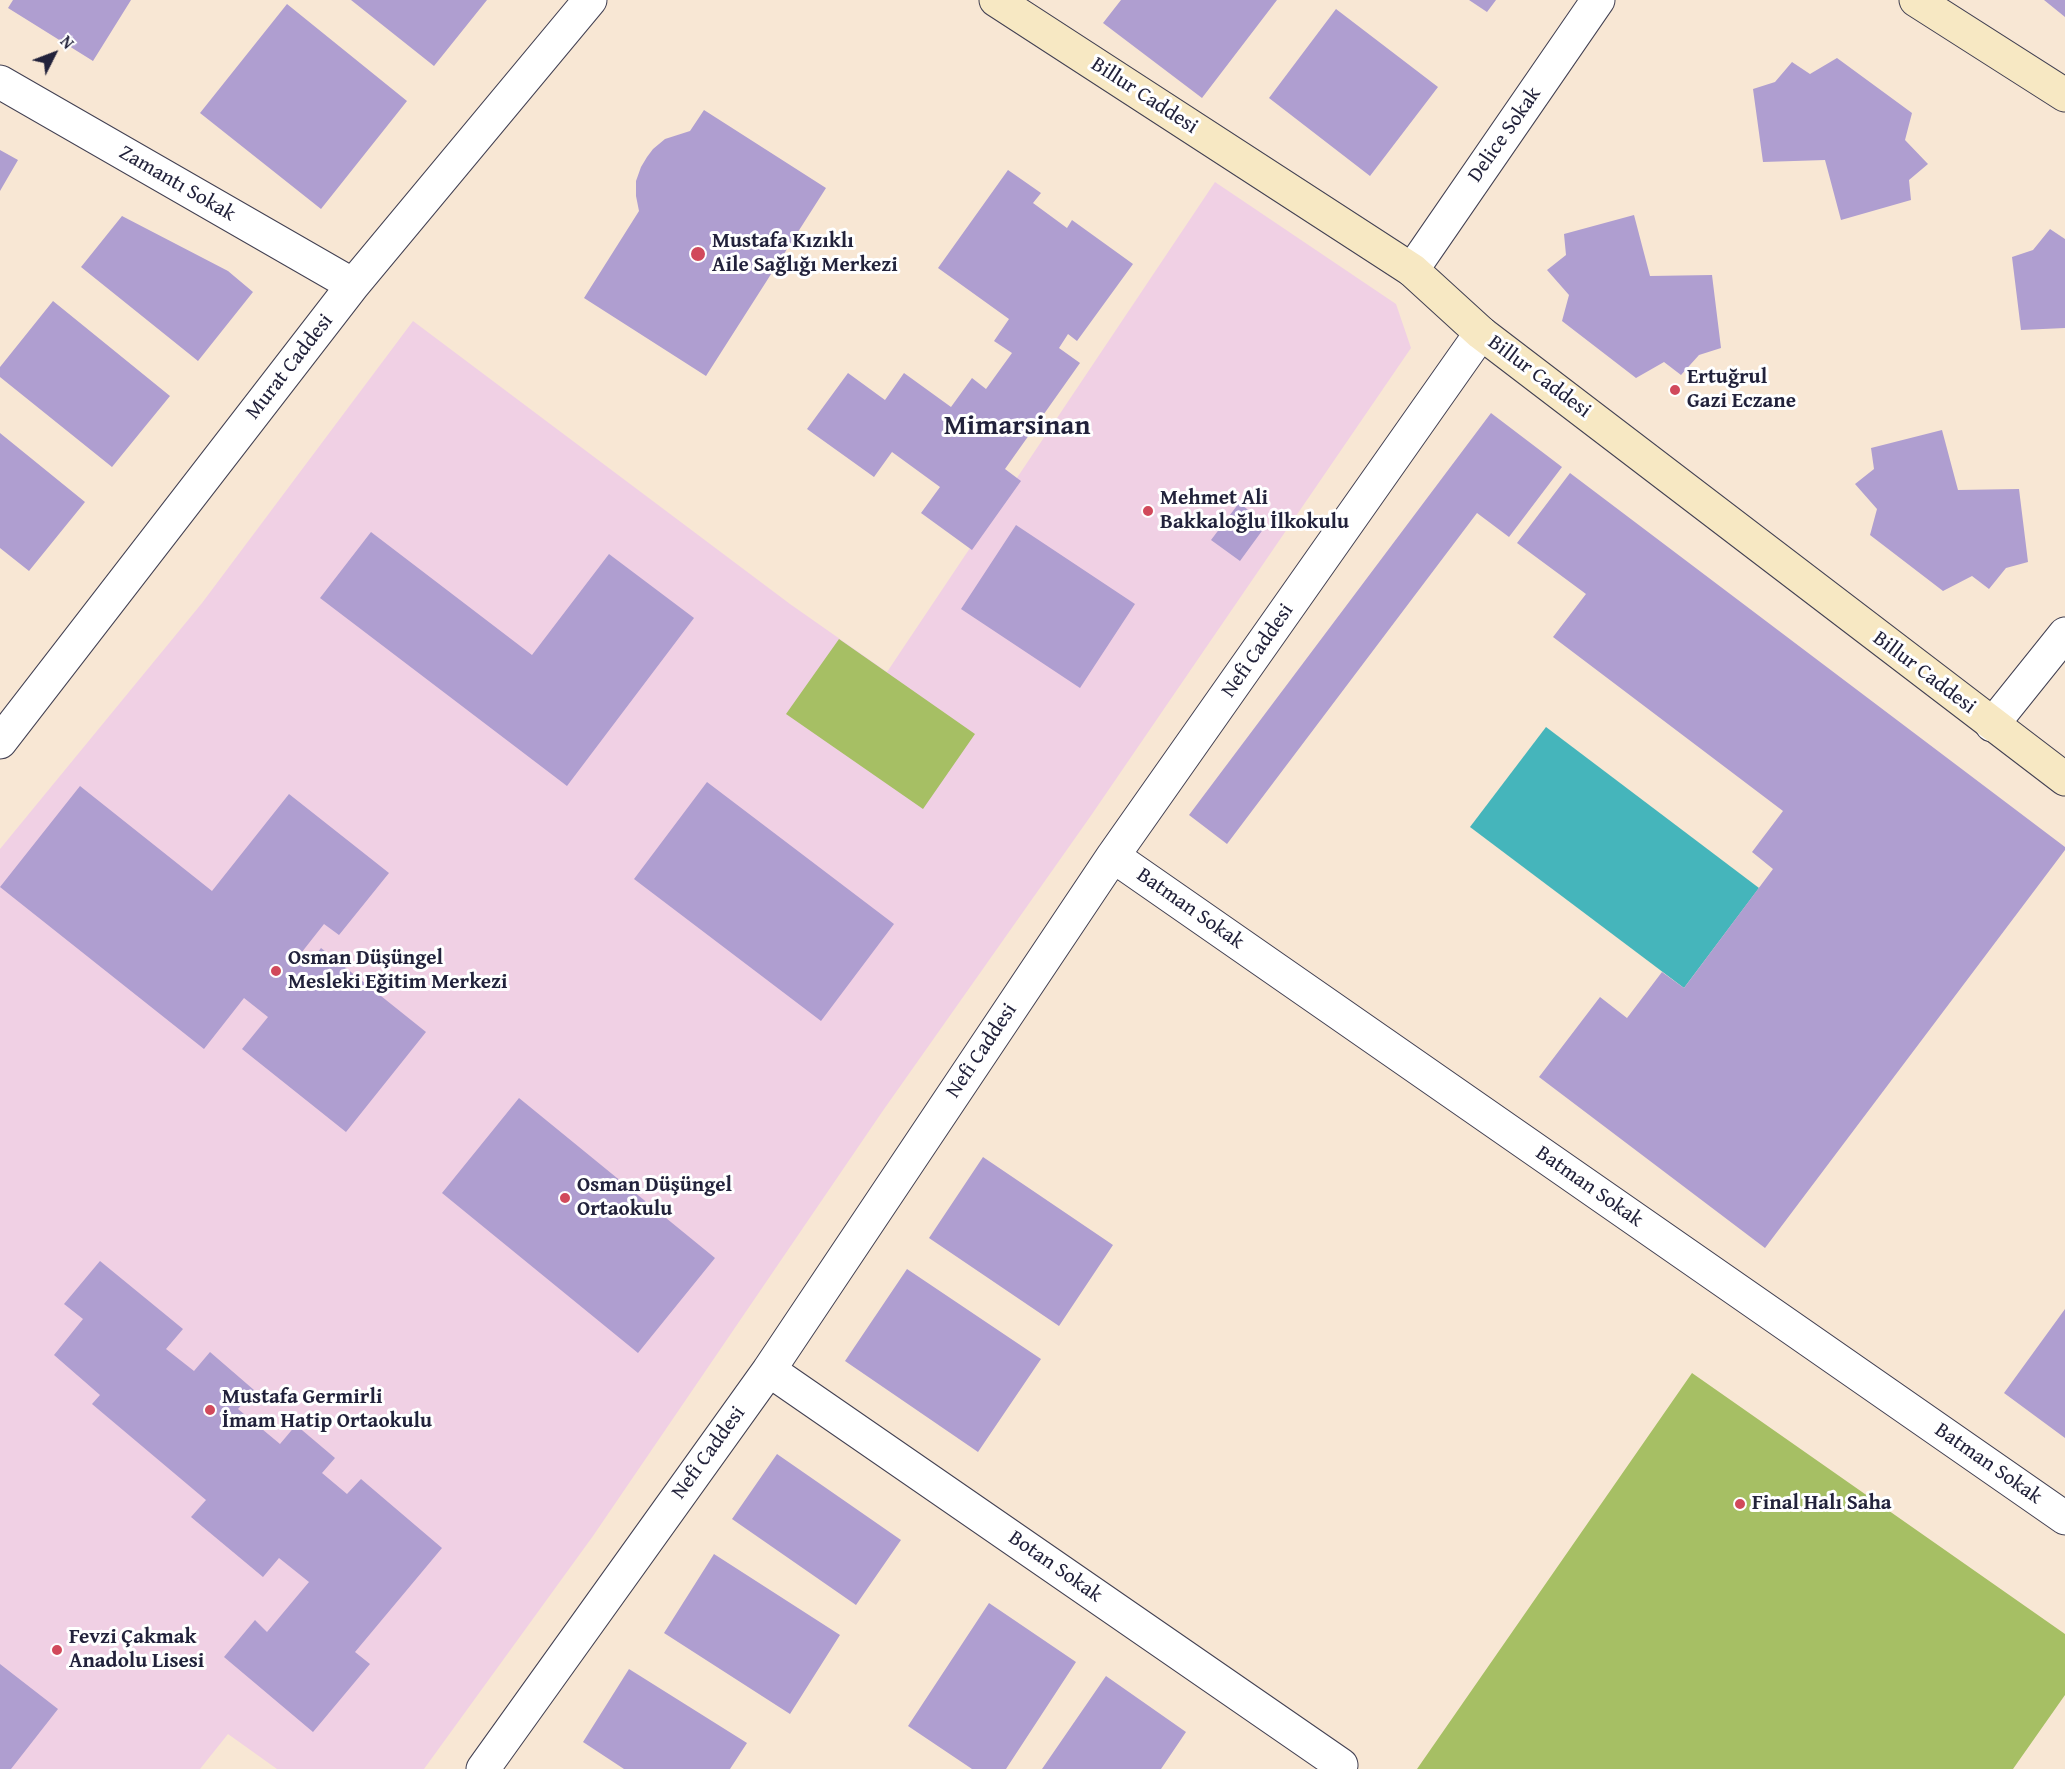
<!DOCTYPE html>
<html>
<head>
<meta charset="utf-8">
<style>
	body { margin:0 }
	#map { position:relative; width:2065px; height:1769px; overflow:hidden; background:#f8e7d4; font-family:"Gentium Book Plus",serif }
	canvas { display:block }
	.north { position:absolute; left:24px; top:24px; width:60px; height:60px; -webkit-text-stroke:4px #fff; paint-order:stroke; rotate:48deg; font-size:16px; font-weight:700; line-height:24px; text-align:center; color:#22223b }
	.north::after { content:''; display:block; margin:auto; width:21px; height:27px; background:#22223b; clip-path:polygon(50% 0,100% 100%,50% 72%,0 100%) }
</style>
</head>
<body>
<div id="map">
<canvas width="2065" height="1769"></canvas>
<div class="north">N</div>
</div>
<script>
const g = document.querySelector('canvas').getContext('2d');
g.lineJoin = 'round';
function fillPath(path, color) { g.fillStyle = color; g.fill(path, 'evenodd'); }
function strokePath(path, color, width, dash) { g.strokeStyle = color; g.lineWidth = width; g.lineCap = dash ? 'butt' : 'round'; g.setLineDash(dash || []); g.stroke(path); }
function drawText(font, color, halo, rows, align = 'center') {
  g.font = font + ' "Gentium Book Plus",serif'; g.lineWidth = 6; g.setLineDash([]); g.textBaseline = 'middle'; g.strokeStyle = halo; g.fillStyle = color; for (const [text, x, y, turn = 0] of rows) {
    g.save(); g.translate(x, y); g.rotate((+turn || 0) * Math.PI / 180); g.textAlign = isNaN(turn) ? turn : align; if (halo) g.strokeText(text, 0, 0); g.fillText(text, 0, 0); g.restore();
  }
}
fillPath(new Path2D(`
	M1215,182l181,122 15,44 -321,469 -208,295 -289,424 -169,233h-147l-49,-35 -28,35h-200v-920l202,-246 211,-282 377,283 97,68z`), '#f0d0e4');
fillPath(new Path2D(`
	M839,639l136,95 -52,75 -137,-95z
	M1692,1373l373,261v61l-52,74h-596z`), '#a6bf64');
fillPath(new Path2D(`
	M1546,727l213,161 -75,100 -214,-161z`), '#45b5bb');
fillPath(new Path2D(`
	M13,0h118l-38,61 -85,-53z
	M351,0h136l-53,66z
	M1121,0h156l-75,98 -99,-75z
	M1469,0h27l-9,12z
	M2044,0h21v17z
	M287,4l120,97 -86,108 -121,-96z
	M1336,9l102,78 -68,89 -101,-78z
	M1837,58l75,55 -7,27 23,24 -19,16 2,20 -70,20 -16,-60 -62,2 -10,-73 22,-7 17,-20 18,12z
	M704,110l122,78 -120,188 -122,-78 55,-87 -3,-15v-15l5,-14 6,-10 6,-8 12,-10 25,-8z
	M0,150l18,10 -18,31z
	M1008,170l33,23 -8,10 34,25 5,-8 61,44 -56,77 -9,-7 -9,14 21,15 -75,106 16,12 -49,69 -51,-37 19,-26 -48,-35 -18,25 -67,-48 41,-56 37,27 19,-27 47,34 21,-29 14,11 26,-36 -18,-12 15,-22 -71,-51z
	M1634,215l16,61 62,-1 9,73 -22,7 -18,20 -17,-13 -28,16 -74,-57 7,-26 -22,-25 19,-15 -2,-21z
	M122,216l106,55 25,21 -55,69 -117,-94z
	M2050,229l15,10v89l-44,2 -9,-73 21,-7z
	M53,301l117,95 -58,71 -112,-90v-10z
	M1491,413l71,54 -53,70 -32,-24 -250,331 -38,-29z
	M1942,430l16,60 61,-1 9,73 -22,6 -17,21 -17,-13 -29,15 -73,-56 7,-26 -22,-25 19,-15 -3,-21z
	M0,433l85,69 -56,69 -29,-23z
	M1570,473l495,374v3l-300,398 -226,-171 61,-80 27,21 35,-46 22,16 89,-119 -21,-17 31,-41 -230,-174 33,-43 -69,-51z
	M1239,503l28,21 -27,37 -29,-21z
	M1016,525l119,79 -55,84 -119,-79z
	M371,532l161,123 77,-101 85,64 -127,168 -247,-188z
	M707,782l187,142 -73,97 -187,-142z
	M80,786l132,105 77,-97 100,79 -50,62 -15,-11 -26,33 10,8 13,-17 105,84 -80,100 -104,-83 26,-32 -24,-19 -40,51 -204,-162z
	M519,1098l196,160 -77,95 -196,-160z
	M983,1157l130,88 -54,81 -130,-88z
	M100,1261l83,68 -17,20 28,22 16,-19 44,38 -16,19 42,35 16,-19 39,33 -13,15 25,21 14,-15 81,69 -87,104 15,12 -57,68 -89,-75 31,-37 12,12 42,-50 -30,-24 -16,19 -72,-60 15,-17 -114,-96 8,-9 -46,-40 29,-36 -19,-15z
	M907,1269l134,90 -63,93 -133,-91z
	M2065,1309v129l-61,-45z
	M777,1454l124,86 -45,65 -124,-86z
	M714,1554l126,81 -50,79 -126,-81z
	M989,1603l87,59 -70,107h-34l-64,-43z
	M0,1664l58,45 -47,60h-11z
	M629,1669l118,74 -17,26h-106l-41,-27z
	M1106,1676l80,56 -25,37h-119z`), '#af9ed0');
const street = new Path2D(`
	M0,82l353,203
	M1412,270l186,-270
	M1992,725l73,-91
	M0,742l353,-457 237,-285
	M1113,856l952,662
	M769,1370l572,395 -2,4
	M483,1769l286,-399 344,-514 368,-523`);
const secondary = new Path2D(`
	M996,0l416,270 69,63 584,446
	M1916,0l149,95`);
strokePath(street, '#424052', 35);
strokePath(secondary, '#424052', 35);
strokePath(street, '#fff', 33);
strokePath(secondary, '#f7e8c3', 33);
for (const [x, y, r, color] of [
	[698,254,8,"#d1495b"],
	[1675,390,6,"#d1495b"],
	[1148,511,6,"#d1495b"],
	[276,971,6,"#d1495b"],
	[565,1198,6,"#d1495b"],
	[210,1410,6,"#d1495b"],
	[1740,1504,6,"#d1495b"],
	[57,1650,6,"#d1495b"]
]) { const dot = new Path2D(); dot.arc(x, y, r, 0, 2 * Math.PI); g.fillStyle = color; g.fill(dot); strokePath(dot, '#fff', 2); }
drawText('21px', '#22223b', '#fff', [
	["Billur Caddesi",1144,96,33],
	["Delice Sokak",1505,135,-55],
	["Zamantı Sokak",177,184,30],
	["Murat Caddesi",290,367,-52],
	["Billur Caddesi",1539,377,37],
	["Nefi Caddesi",1258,651,-55],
	["Billur Caddesi",1924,673,37],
	["Batman Sokak",1190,909,35],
	["Nefi Caddesi",982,1051,-56],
	["Batman Sokak",1589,1187,35],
	["Nefi Caddesi",709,1453,-54],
	["Batman Sokak",1988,1464,35],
	["Botan Sokak",1055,1567,35]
]);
drawText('bold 21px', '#22223b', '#fff', [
	["Mustafa Kızıklı",712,242],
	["Aile Sağlığı Merkezi",712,266],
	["Ertuğrul",1687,378],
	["Gazi Eczane",1687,402],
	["Mehmet Ali",1160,499],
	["Bakkaloğlu İlkokulu",1160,523],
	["Osman Düşüngel",288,959],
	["Mesleki Eğitim Merkezi",288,983],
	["Osman Düşüngel",577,1186],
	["Ortaokulu",577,1210],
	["Mustafa Germirli",222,1398],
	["İmam Hatip Ortaokulu",222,1422],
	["Final Halı Saha",1752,1504],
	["Fevzi Çakmak",69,1638],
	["Anadolu Lisesi",69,1662]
], 'left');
drawText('bold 27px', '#22223b', '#fff', [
	["Mimarsinan",1017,427]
]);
</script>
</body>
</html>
